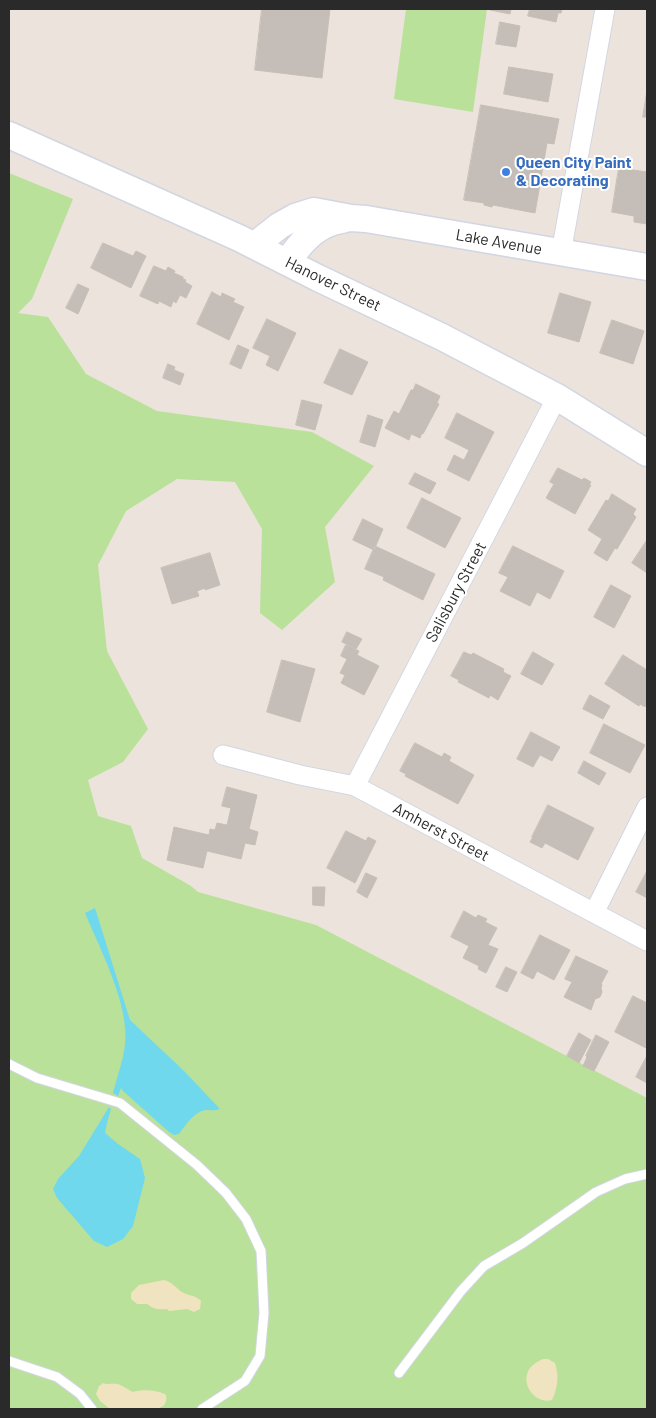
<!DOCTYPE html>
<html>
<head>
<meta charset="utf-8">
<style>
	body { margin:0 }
	#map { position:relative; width:656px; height:1418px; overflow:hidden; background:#ece3dc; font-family:Barlow,sans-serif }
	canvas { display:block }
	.frame { position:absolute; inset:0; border:10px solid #2a2a2a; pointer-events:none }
</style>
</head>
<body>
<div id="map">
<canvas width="656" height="1418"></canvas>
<div class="frame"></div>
</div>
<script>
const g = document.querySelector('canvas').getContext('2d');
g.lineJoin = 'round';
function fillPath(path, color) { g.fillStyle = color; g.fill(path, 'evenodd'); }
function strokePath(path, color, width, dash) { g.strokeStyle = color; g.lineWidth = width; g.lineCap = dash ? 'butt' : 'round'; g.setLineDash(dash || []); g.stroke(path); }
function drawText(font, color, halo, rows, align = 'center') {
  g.font = font + ' Barlow,sans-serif'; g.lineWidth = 4; g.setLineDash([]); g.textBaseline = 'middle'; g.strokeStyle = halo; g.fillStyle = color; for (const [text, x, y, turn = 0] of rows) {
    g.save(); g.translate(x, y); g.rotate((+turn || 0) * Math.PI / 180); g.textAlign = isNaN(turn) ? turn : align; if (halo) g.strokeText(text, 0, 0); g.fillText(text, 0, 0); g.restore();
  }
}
fillPath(new Path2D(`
	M406,9h81l-14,103 -79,-13z
	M9,173l64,26 -41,100 -14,14 30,4 38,57 71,37 155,21 62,34 -49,61 10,55 -53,48 -22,-17 2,-84 -27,-47 -58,-3 -51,32 -28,54 9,86 41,78 -25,33 -35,18 10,36 33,10 11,32 49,28 7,6 118,33 331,173v311h-638z`), '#b9e199');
fillPath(new Path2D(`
	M164,1280c8,2 11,7 18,12 6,4 14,3 19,9l-1,8 -6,3 -7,-3 -18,2 -2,-2c-10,1 -13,0 -20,-5h-10l-6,-5v-6l8,-8z
	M543,1359h5l7,4c4,12 3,25 -3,37 -17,5 -33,-17 -22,-32 3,-4 8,-7 13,-9z
	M103,1383c5,2 8,0 14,1 6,1 11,6 16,8 8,-3 26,-2 33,3 3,16 -14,14 -23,14 -11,0 -22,0 -33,0l-10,-8 -4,-7 3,-8z`), '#f0e3bf');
fillPath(new Path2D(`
	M95,908l35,112 54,51 36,38c-6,2 -7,1 -13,1 -12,0 -22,16 -28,24l-5,1 -5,-3 -46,-41 -2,-3 -3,8 -5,-3c4,-16 10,-32 12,-48 5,-39 -25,-96 -40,-132z
	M109,1107l2,2 -4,14 -2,10 13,11 22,15 5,19 -12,48 -10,13 -16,8 -13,-6 -37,-43 -4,-9 5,-10 21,-23z`), '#70d8ec');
const building = new Path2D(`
	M262,9h68l-8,69 -67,-8z
	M490,9h21l-1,5 -20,-4z
	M530,9h32l-1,4h-3l-2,9 -28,-6z
	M500,22l20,4 -4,21 -20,-3z
	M509,67l44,7 -5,28 -44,-8z
	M647,91v26h-4z
	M481,105l78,14 -5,25 -7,-1 -12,70 -42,-8 -1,2 -8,-2v-2l-20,-3z
	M619,168l28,4v52l-13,-2v-6l-22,-4z
	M103,243l30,13 3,-5 10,5 -15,32 -40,-20z
	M154,266l12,5 2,-4 7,4 -1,2 9,4v2l3,1 -1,2 7,4 -6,12 -6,-3 -4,8 -3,-2 -2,6 -12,-6 -1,3 -18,-8z
	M78,284l11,5 -11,25 -12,-6z
	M212,292l9,5 1,-4 13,6 -2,3 11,5 -15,33 -32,-16z
	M560,293l31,9 -12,40 -31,-9z
	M267,319l29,14 -18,38 -12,-6 4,-9 -17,-8z
	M612,320l32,11 -11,33 -33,-11z
	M238,345l11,5 -8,19 -11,-5z
	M340,349l28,13 -16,33 -28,-12z
	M168,364l7,3 -1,3 10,4 -4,11 -17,-7z
	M416,384l24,12 -3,7 2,1 -16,30 -1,-1 -2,5 -9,-4 -2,6 -24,-12 9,-17 5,3 12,-24h2z
	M302,400l20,5 -7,25 -19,-5z
	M457,413l37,19 -25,49 -22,-11 7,-15 10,5 5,-10 -24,-12z
	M368,415l15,5 -8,27 -15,-5z
	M558,468l24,12 2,-2 7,4 -2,3h2l-16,29 -29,-16 8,-14 -4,-2z
	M415,473l21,10 -6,11 -21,-10z
	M612,494l24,15 -3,5 3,3 -19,32 -2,-1 -8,13 -13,-8 8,-14 -14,-9 18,-30 2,1z
	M422,498l39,20 -16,30 -38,-20z
	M363,519l20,10 -9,21 -21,-10z
	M647,540v33l-15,-10z
	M375,546l60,28 -12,26 -40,-20 1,-3 -19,-8z
	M513,546l51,25 -14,28 -13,-7 -7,14 -30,-15 8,-14 -9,-4z
	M210,553l10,32 -15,5v-2l-8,3 2,5 -27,8 -11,-36z
	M611,585l20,11 -17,32 -20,-11z
	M347,632l15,7 -6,10 -14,-7z
	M346,645l13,6 -2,4 22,11 -15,29 -23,-12 4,-8 -5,-2 7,-14 -6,-3z
	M464,652l7,3 2,-2 31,16 -1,3 8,4 -13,24 -8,-5 -1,3 -31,-16 1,-2 -8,-4z
	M533,652l21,12 -12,21 -21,-11z
	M623,655l24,15v33l-2,4 -5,-3 -1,2 -34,-22z
	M282,660l33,9 -15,53 -33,-10z
	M590,695l20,11 -7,13 -20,-10z
	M604,724l41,21 -15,28 -40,-20z
	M531,732l29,15 -8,14 -12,-6 -7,12 -16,-8z
	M415,743l27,14 2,-4 7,4 -2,4 25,14 -16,29 -53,-28 1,-2 -6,-3z
	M584,761l22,12 -7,12 -21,-12z
	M227,787l30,8 -8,34 9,3 -3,13 -10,-2 -4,16 -34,-8 -4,17 -36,-8 7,-33 35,8 1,-6 5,1 2,-7 10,2 4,-17 -9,-2z
	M548,805l46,23 -16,32 -33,-17 -3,5 -12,-6 3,-5h-1z
	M346,831l20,10 2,-4 8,4 -21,42 -28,-15z
	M647,871v27l-11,-6z
	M366,873l11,5 -10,20 -10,-6z
	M313,887h12l-1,19 -11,-1z
	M464,911l12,7 2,-3 9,4 -2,3 12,6 -9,17 10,4 -12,24 -8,-4 1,-3 -16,-8 6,-12 -18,-9z
	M540,935l30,15 -16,30 -17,-9 -4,8 -12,-6z
	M576,956l32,15 -7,13 1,1 -1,3 1,4 -2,5 -5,2 -4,11 -27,-13 8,-15 -7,-3z
	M506,967l11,5 -10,20 -11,-5z
	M633,996l14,7 -1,45 -31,-16z
	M579,1033l12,7 -12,23 -12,-7z
	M596,1035l13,7 -15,29 -11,-5 4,-9 -1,-1z
	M647,1056v27l-11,-6z`);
fillPath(building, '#c4bdb8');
strokePath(building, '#c7bfb5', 1);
const lane = new Path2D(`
	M9,1064l28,14 83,25 77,62 29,28 20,26 15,32 3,62 -4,43 -15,25 -43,28
	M9,1361l48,16 23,17 12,15
	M399,1373l62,-82 23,-25 39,-23 73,-51 29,-13 22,-5`);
const street = new Path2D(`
	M561,253l44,-244
	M223,755l77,20 55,11 292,155
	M355,786l202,-389
	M594,913l53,-106`);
const secondary = new Path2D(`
	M9,135l230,103 79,40 124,59 115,60 90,56
	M255,245l24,-19 16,-9 19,-6 37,7 15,1 281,48
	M287,262c11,-15 22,-30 40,-38 7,-3 15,-4 23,-6`);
strokePath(lane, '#d1d6e2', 11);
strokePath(street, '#d1d6e2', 21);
strokePath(secondary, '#d1d6e2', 29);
strokePath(lane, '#fff', 9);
strokePath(street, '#fff', 19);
strokePath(secondary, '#fff', 26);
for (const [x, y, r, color] of [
	[506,172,5,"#3f7fe0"]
]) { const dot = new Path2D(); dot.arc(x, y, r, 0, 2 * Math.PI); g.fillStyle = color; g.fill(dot); strokePath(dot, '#fff', 2); }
drawText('bold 16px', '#366cbe', '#fff', [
	["Queen City Paint",516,163],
	["& Decorating",516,181]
], 'left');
drawText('16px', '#2a2a2a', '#fff', [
	["Lake Avenue",499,242,10],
	["Hanover Street",333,284,26],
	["Salisbury Street",456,592,-62],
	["Amherst Street",441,832,28]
]);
</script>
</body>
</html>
